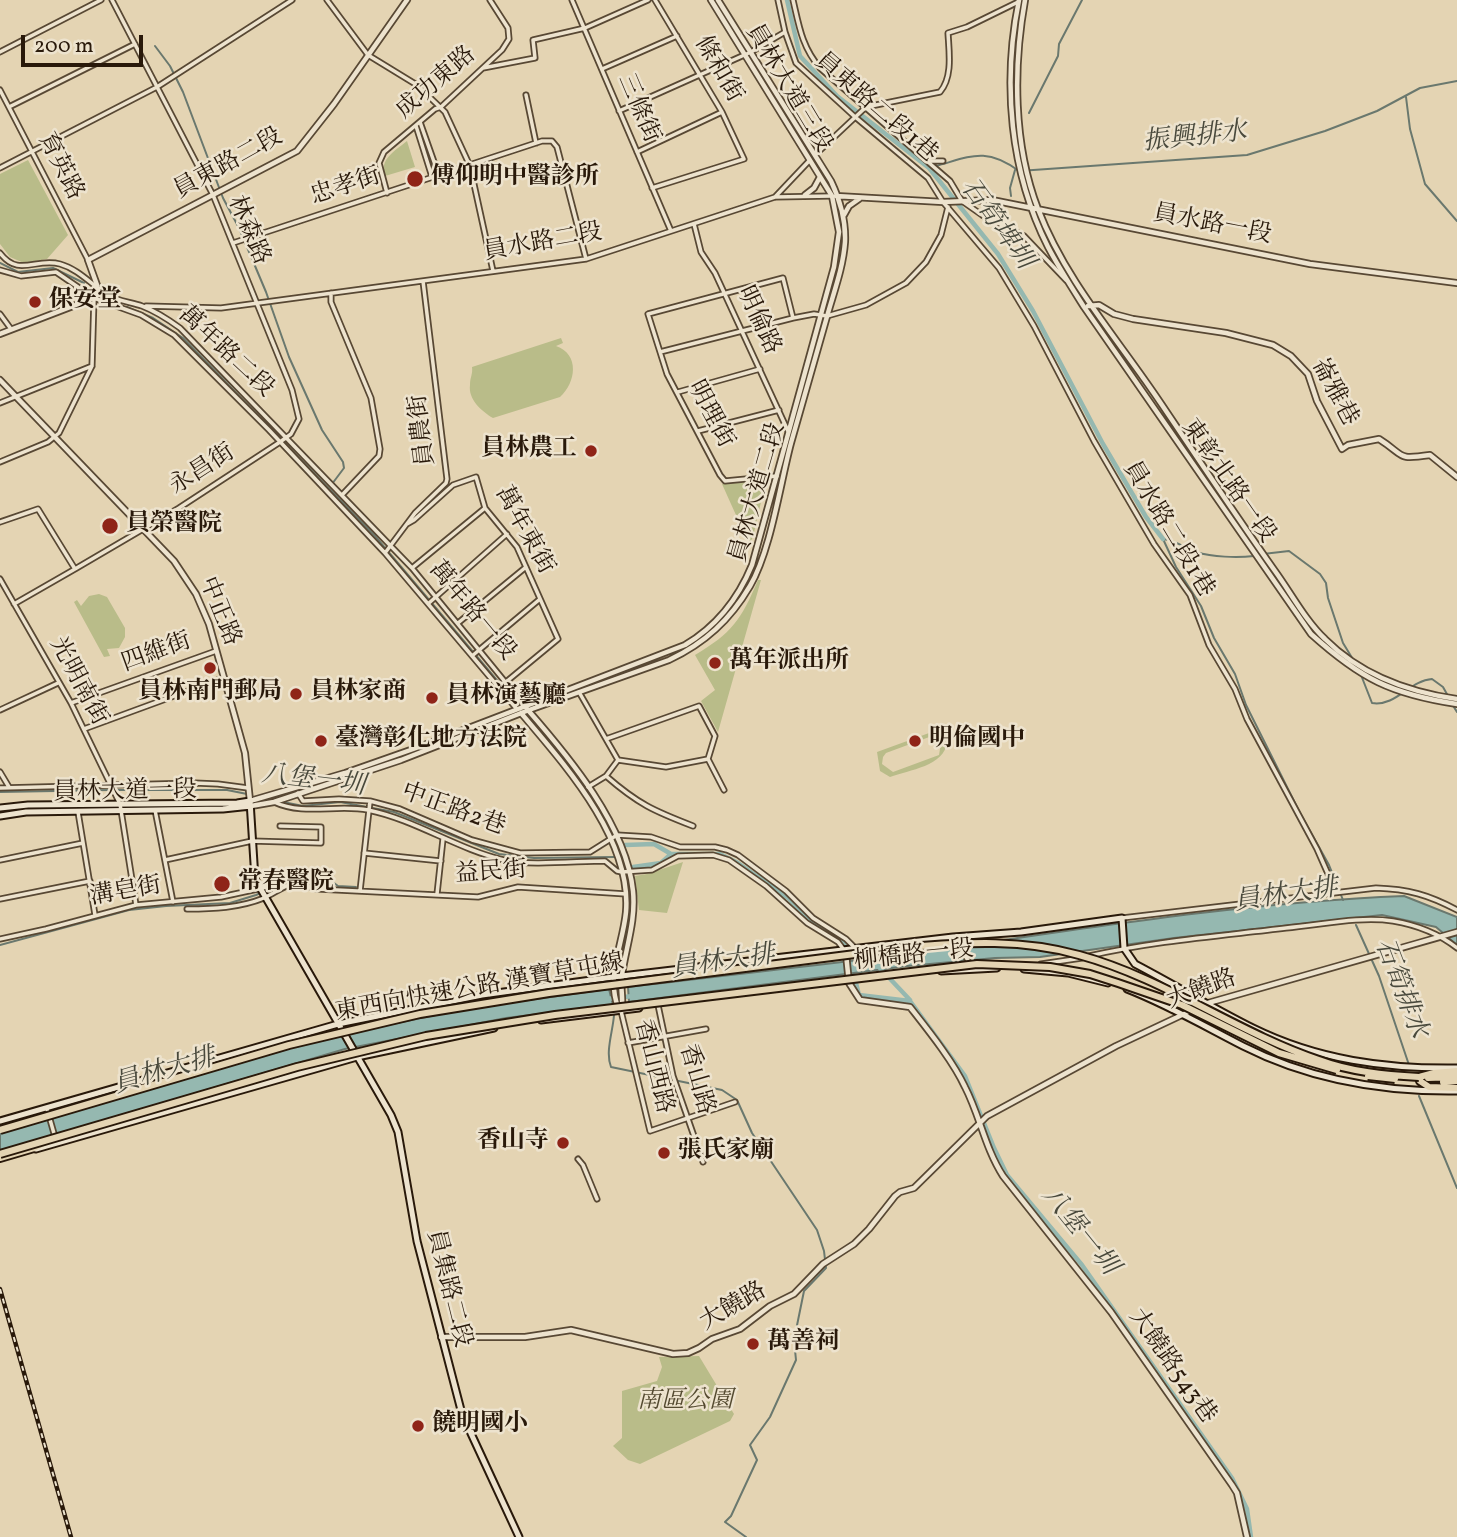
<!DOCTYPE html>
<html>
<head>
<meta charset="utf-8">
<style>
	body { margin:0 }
	#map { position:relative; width:1457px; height:1537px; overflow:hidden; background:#e4d4b3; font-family:Vollkorn,serif }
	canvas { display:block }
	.scale { position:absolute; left:21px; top:35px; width:122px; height:32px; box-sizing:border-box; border:4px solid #29190a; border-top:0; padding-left:9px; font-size:21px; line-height:24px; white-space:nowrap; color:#29190a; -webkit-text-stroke:5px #ede3ce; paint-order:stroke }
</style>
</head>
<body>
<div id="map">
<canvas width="1457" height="1537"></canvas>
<div class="scale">200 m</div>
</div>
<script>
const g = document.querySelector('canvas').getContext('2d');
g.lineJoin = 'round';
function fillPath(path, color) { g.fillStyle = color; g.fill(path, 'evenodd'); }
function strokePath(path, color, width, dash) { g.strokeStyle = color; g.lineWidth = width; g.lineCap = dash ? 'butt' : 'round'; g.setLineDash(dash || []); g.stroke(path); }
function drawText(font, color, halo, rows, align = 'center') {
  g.font = font + ' Vollkorn,"Noto Serif TC",serif'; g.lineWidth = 5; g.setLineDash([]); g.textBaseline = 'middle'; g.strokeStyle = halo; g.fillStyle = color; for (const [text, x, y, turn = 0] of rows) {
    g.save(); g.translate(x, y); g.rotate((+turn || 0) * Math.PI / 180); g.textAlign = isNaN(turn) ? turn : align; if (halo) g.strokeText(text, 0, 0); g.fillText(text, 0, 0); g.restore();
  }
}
fillPath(new Path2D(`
	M407,141l8,26 -30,9c-6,-17 10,-25 22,-35z
	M28,160l40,75 -21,24 -23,4 -14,-6 -10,-13v-70z
	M561,338l2,5 -7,3c24,8 20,37 4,51l-67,21c-12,-7 -25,-19 -23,-33 0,-8 3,-11 2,-18z
	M766,480l-13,57 -4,7 -27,-60z
	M758,580h3l-43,152 -17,-31 14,-11 -20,-35c37,-22 46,-35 63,-75z
	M99,594l8,3 18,31v9l-6,11 -12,1 3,7 -6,1 -30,-55 3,-2 4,6 8,-10z
	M940,729v4l7,9c-2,24 -38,28 -57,35l-10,-6 -3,-19zM932,736l9,7 -2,12 -46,17 -11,-8 1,-7 3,-4z
	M683,862l-16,51 -28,-3 -4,-34 12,-2z
	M699,1356l35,58 -4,7 -90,43 -12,-4 -15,-14 9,-8v-47l35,-10 5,-14 -3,-10z`), '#b9bc89');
const water = new Path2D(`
	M1404,896l53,21v28l-21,-18 -54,-12 -208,23 -134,19 -45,1 -87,8 -279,36 -1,-15c107,-13 215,-24 322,-39 150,-22 302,-46 454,-52z
	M609,989l4,16 -107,13 -161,31 -345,102v-19l328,-95 142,-29z`);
fillPath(water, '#95b8b0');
strokePath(water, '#6a786e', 2);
strokePath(new Path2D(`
	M155,46l15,20 13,26 40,106 16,30 27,64 23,65 33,73 21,32 1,6 -12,16
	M1406,97l4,32 15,55 32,37
	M1029,113l29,-57 1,-12 23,-44
	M936,166c36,-10 50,-19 83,5l228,-16 78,-24 52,-20 43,-23 37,-7
	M1011,196l-1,-8 5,-18
	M0,263l18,9 35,-4 31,15
	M127,307l26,11 30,20 192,198 181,214 32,45
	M1263,554l26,-3 31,23 6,9 2,15 15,45 11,18
	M1254,556c-18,2 -41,1 -58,-4 -12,-4 -20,-12 -33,-13l13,28 25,39 13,32 21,36 11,31 54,108 29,52 14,35
	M1361,675l11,28c24,4 38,-23 60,-24l11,8 5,9
	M1452,704l5,8
	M116,790h111l20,4
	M0,792l110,-2
	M283,802l20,4 37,-4 54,10 105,42 35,4 81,-1
	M599,812l20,39
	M1356,925l23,51 30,89
	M0,945l129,-35 37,-4 64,-3 26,-8 35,-15 24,6 19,-3 4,3 18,1
	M614,1015c-1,16 -9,37 -3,52l111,23 15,10 15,33 65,97 7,21 2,17 -22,23 -10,49 2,20 -26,57 -20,28 7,15 -26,56 -6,6 21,15
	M1419,1096l38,92`), '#6a786e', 2);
strokePath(new Path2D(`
	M787,0l13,56 37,40 92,72 69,86 35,57 70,133 43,73 17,22
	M625,845l29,-1 17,10h49l18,9 50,35 21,21 35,22 6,8
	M633,867l28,-4 10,-9
	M878,966l32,34
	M856,983l3,12 51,6 55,75 29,72 13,27 75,90 150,213 15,31 4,28
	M607,999l26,-3`), '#95b8b0', 4.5);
const minor = new Path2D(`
	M327,0l41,55 49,30 28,27 25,54 23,105
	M572,0l99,231
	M778,0l7,32 11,31 58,53 74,62 15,24 56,66 35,58 60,115 60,103 36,51 19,50 26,44 12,30 70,130 19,43
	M793,0c6,26 9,47 27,68l107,93h16
	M0,52l101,-52
	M483,68l52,-10 -2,-18 52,-12 63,-28
	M602,69l75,-33
	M0,90l88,170
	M526,95l10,48
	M9,107l126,-63
	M619,111l132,-59 34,-20
	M420,122l19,54
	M416,126l16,51
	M637,152l85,-40
	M815,155l51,-48 74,-15c13,-15 9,-40 8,-59l19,-6 51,-25
	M928,162l22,19 12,20 20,14 42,21 42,44
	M0,168l157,-81 135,-87
	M652,188l92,-29 -22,-47 -67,-112
	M387,193l-8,-30 5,-11 51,-43 6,-2 61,-57 7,-11 -1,-11 -18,-28
	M775,197l35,-37
	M694,224l7,28 14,21 73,158
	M233,243l309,-102h10l5,6 29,112
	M0,253c19,25 36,4 60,11 18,5 31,20 46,30 10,7 25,8 36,12 13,5 27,14 38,22l232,240 112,137
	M0,270l21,6 35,-4 38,26 47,17 33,20 95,95 116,123 131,155
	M331,293v9l40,96 9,51 -1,7 -36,38
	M146,306l75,2 365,-49 189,-62 57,-1
	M0,314l11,15
	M660,352l133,-34 21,-4 13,2 39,-11 40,-22 20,-21 15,-27 7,-28
	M678,392l82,-23
	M0,403l92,-37
	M698,431l81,-21
	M0,462l48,-20 11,-9 33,-67 2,-68
	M777,476l-52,5 -5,-6 -53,-101 -19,-60 135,-36 10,40
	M0,522l38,-13 37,60 104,-61 101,-66 11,-8 8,-15 -7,-29 -79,-195 -101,-195
	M407,524l7,-4 39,-35 23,-8 9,31 32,39 41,92 -52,43
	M385,553l30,-40 31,-30 1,-4 -24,-198
	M412,568l73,-60
	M0,579l71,124 49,101 16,101
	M429,603l78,-69
	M14,604l61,-35
	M458,623l68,-56
	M472,656l68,-57
	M579,692l39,68 -12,16 -18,11
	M71,703l145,-52
	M0,710l58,-27
	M84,729l139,-51
	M606,739l93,-33 16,30 -7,23
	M708,759l16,31
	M618,760l48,7 42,-8
	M0,772l9,15
	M606,776c32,28 48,35 87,50
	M0,788l195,-5 23,1 30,4
	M298,793l5,8 36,-2 31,2 30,8 72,31 48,13 70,-1 27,-17 34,2 29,10h35l12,3 11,5 48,36 27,27 33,21 8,8
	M274,802c30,14 63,2 94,8 48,10 89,39 136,50 24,6 74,1 101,1l12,10 5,1 30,-2 26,-14 35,-1 16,5 37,26 41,37 31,19 6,8
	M155,810l18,92
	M78,812l17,103
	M364,853l77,8
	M0,860l83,-17
	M165,860l87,-19 69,2v-16l-41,-1
	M360,891l10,-90
	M437,894l6,-55
	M0,899l90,-18
	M187,909c26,0 52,-1 77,-11 10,-5 19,-11 29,-15l24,6 161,8 40,-10 108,7
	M1122,918l254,-30c32,1 53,7 81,22
	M953,937l18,28
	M0,939l46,-10 90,-24 85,-8 46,-10 23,-9 7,-1 20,7v4
	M1089,956c65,-15 131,-20 197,-28 35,-3 73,-12 107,-7 24,4 45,12 64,27
	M1041,964l41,-6
	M658,1005l15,71 30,86
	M621,1011l29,120 85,-29
	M628,1043l78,-14
	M47,1109l8,28
	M578,1159l5,6 14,34`);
const tertiary = new Path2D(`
	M1019,0c-17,83 -9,172 29,247 11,21 24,41 36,60l227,327c50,45 80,60 146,70
	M1025,0c-12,67 -12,144 13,209 28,73 81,131 124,196 37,55 74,111 113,166 16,22 30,49 50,68 36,36 83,53 132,60
	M805,195l9,-7 6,-11
	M836,196l107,6 49,-2 318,64 147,19
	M844,215l5,-9 10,-7
	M1088,306l11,-1 15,9 19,5 93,14 47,12 18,11 17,18 9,27 25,48 6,-4 31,-6c27,17 16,21 51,16l27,22
	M0,334l94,-36 3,-13 -9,-25 209,-109 37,-47 73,-104
	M0,380l174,181 22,33 13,30 36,129 5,48 95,-28 74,-26 266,-102c32,-19 53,-46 67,-80l82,-298 5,-35 -7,-36 -121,-196
	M527,709c42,48 99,116 106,182 3,29 -7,56 -11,84 -2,11 1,21 0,32
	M521,713c44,52 111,126 105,199 -3,32 -20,64 -8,95
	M251,806l23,-4 127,-42 128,-50 140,-50c36,-17 61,-40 81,-74 21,-36 30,-102 41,-143 12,-41 23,-82 35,-123 7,-26 17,-51 19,-78 1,-22 -5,-42 -14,-61l-113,-181
	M846,954l3,29 11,17 50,7c18,23 43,54 55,80 15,29 20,61 38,89l108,136 121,173 5,8 10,44
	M441,1337h84l46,-7 102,24 15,-1 11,-5 13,-9 28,-10 30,-23 24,-12 29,-30 31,-20 15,-15 26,-33 5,-4 14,-4 73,-72 129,-70 68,-32 24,-11 249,-71`);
const secondary = new Path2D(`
	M0,808l28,-3 209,-2 13,-2 5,78 136,236 7,17 19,109 45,173 57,123
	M0,816l26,-4 197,-3 28,-3
	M1024,969l44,4 40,10
	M941,971l56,-3
	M1127,989c41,16 77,37 116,57 67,34 140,46 214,45
	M541,1020l98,-12
	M0,1121l338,-97 144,-29 131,-18 340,-40 68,-5 101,-14 2,30 11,16c40,21 78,44 118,64 65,32 133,41 204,40
	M36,1149l321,-92 137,-29`);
const trunk = new Path2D(`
	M1419,1077l15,-4 23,-2
	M1428,1078l29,-1
	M1420,1081l9,6 28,1
	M1443,1082l14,-1
	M0,1158l34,-10 13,-7`);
strokePath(minor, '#584834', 7);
strokePath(tertiary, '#584834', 8);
strokePath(secondary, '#29190a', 9);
strokePath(trunk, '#29190a', 10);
strokePath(minor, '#ede3ce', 3.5);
strokePath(tertiary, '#ede3ce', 4.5);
strokePath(secondary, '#ede3ce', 5);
strokePath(trunk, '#e4d4b3', 6);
const rail = new Path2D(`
	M0,1289l71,248`);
strokePath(rail, '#29190a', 4.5);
strokePath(rail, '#ede3ce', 2, [5]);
const trunkBridge = new Path2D(`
	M1368,1076l27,3
	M0,1130l289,-85 131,-31 129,-21 361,-46c57,-5 113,-8 169,8 85,23 157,77 240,105 32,12 66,15 100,17
	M0,1154l297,-87 129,-31 129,-21 422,-51 73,3 40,7 28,9 64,22 97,48 58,17`);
strokePath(trunkBridge, '#29190a', 10, []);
strokePath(trunkBridge, '#e4d4b3', 6);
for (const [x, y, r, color] of [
	[415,179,9,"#8f2418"],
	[35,302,7,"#8f2418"],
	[591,451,7,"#8f2418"],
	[110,526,9,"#8f2418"],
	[715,663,7,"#8f2418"],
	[210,668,7,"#8f2418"],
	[296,694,7,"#8f2418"],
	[432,698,7,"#8f2418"],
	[321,741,7,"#8f2418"],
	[915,741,7,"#8f2418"],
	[222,884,9,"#8f2418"],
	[563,1143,7,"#8f2418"],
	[664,1153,7,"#8f2418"],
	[753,1344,7,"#8f2418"],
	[418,1426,7,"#8f2418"]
]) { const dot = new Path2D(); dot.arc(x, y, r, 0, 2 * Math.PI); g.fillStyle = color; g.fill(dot); strokePath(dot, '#ede3ce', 2.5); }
drawText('24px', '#29190a', '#ede3ce', [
	["條和街",717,70,60],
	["成功東路",437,84,-41],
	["員林大道三段",787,89,59],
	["三條街",637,109,67],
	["員東路二段1巷",875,109,41],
	["員東路二段",229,165,-29],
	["育英路",59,167,63],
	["忠孝街",346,188,-18],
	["員水路一段",1212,226,11],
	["林森路",247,231,67],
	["員水路二段",543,244,-10],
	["明倫路",757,321,65],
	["萬年路二段",225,353,43],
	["崙雅巷",1333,393,62],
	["明理街",709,415,62],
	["員農街",424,430,-97],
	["永昌街",203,471,-33],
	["東彰北路一段",1227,482,55],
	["員林大道二段",759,493,-74],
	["員水路二段1巷",1167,530,59],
	["萬年東街",523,531,61],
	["中正路",218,612,68],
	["萬年路一段",471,612,50],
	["四維街",157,654,-20],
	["光明南街",77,682,62],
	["員林大道一段",125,793,-1],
	["中正路2巷",453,811,20],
	["益民街",491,874,-4],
	["溝皂街",126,893,-10],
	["柳橋路一段",914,957,-6],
	["東西向快速公路 漢寶草屯線",480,989,-10],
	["大饒路",1202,991,-20],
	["香山西路",652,1067,76],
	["香山路",695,1080,74],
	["員集路二段",447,1289,76],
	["大饒路",734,1308,-30],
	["大饒路543巷",1171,1367,55]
]);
drawText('bold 24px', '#29190a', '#ede3ce', [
	["傅仰明中醫診所",431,179],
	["保安堂",49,302],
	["員林農工",577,451,"right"],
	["員榮醫院",126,526],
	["萬年派出所",729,663],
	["員林南門郵局",210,694,"center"],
	["員林家商",310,694],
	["員林演藝廳",446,698],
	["臺灣彰化地方法院",335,741],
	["明倫國中",929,741],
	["常春醫院",238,884],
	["香山寺",549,1143,"right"],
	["張氏家廟",678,1153],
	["萬善祠",767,1344],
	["饒明國小",432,1426]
], 'left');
drawText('italic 24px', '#544a30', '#ede3ce', [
	["南區公園",685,1403]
]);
drawText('italic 26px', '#49493c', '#ede3ce', [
	["振興排水",1195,139,-6],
	["石筍埤圳",995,225,54],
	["八堡一圳",313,782,7],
	["員林大排",1286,897,-8],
	["員林大排",723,964,-8],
	["石筍排水",1399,989,69],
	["員林大排",165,1073,-16],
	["八堡一圳",1078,1232,51]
]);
</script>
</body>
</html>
